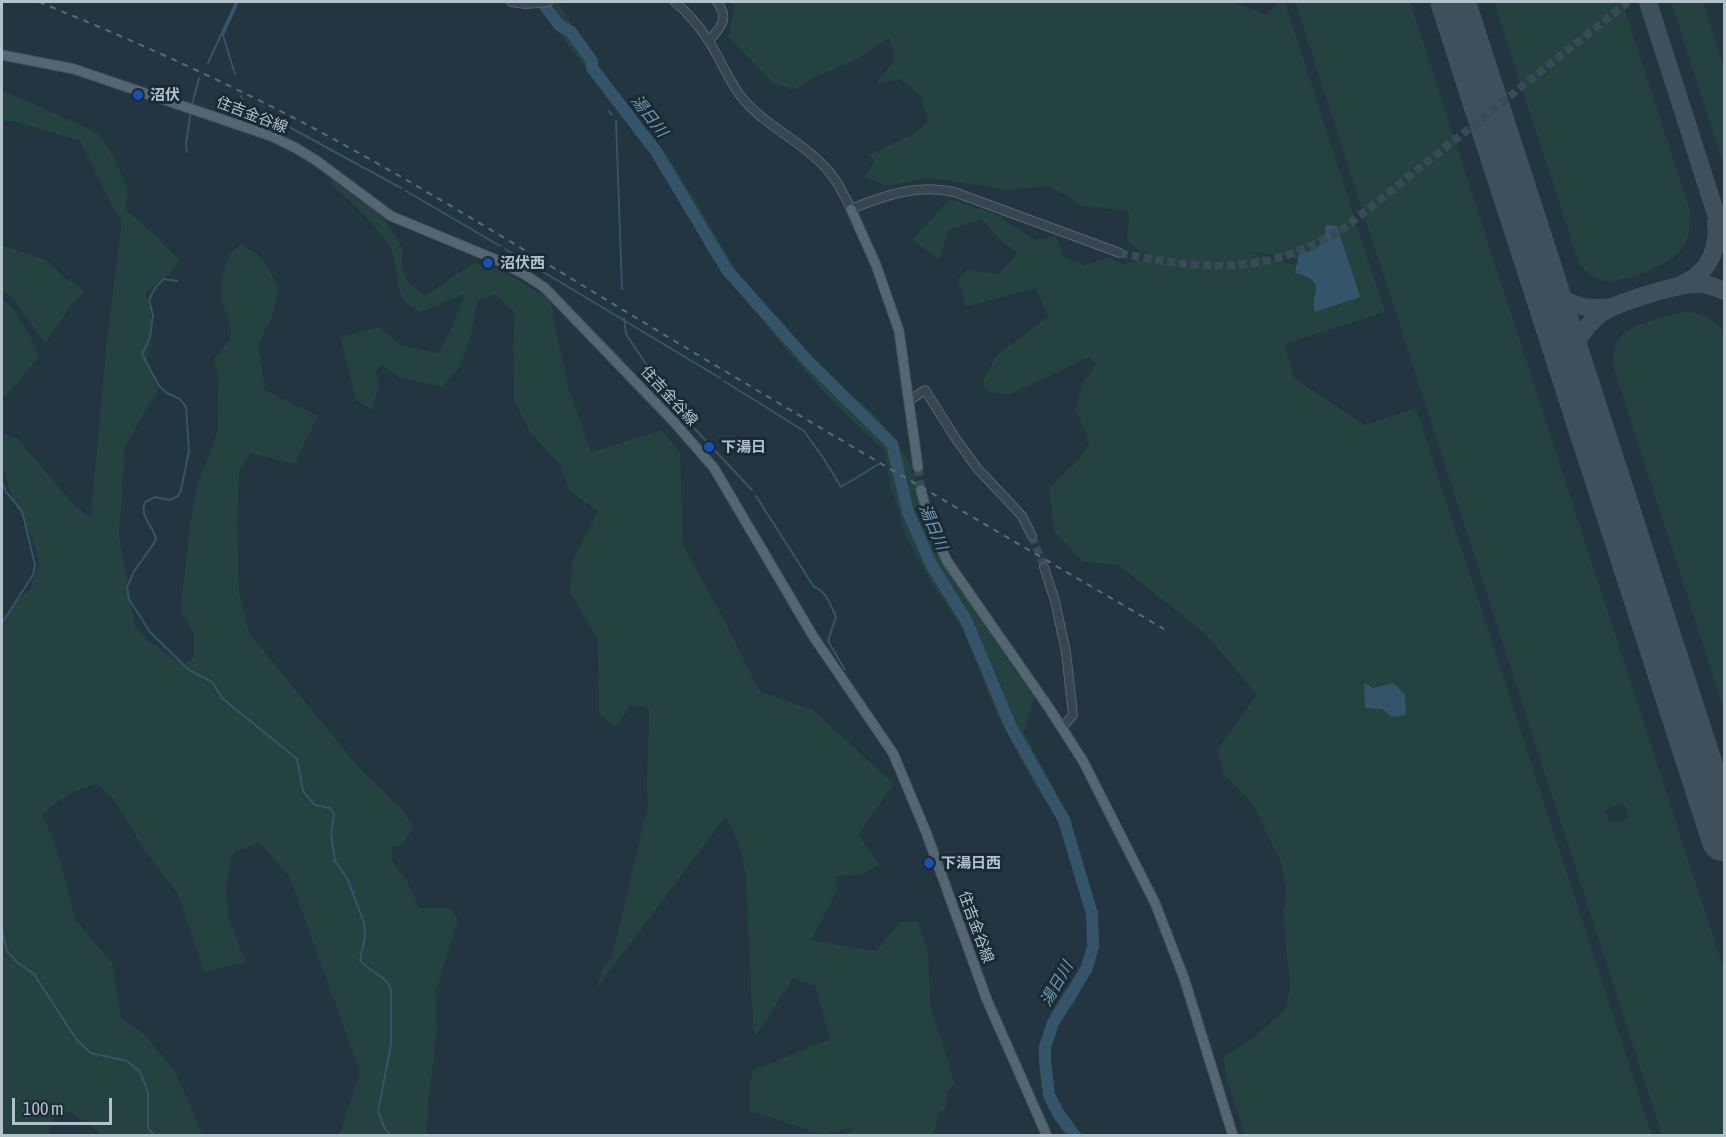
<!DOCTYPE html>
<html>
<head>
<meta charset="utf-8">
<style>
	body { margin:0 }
	#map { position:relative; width:1726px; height:1137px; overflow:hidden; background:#223541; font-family:"Asap Condensed",sans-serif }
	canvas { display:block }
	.frame { position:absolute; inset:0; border:3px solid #b3c1cb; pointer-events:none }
	.scale { position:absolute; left:12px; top:1098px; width:100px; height:27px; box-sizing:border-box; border:3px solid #b3c1cb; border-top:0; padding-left:8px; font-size:18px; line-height:21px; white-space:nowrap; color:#b3c1cb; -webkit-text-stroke:4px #1b2b35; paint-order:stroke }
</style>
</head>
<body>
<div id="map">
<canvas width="1726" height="1137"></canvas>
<div class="frame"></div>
<div class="scale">100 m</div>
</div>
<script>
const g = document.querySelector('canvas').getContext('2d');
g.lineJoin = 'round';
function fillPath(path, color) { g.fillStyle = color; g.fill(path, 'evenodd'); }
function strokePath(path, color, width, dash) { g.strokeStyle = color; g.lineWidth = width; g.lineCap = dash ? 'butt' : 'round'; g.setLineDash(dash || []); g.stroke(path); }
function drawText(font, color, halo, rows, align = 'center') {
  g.font = font + ' "Asap Condensed","Noto Sans JP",sans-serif'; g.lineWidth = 6; g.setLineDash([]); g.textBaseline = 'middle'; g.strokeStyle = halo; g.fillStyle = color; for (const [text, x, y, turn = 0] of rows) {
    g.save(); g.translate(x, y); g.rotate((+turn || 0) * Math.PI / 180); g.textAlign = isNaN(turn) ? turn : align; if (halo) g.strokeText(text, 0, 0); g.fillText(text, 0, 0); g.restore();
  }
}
fillPath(new Path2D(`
	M535,2h23l23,38 43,61 45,57 21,33 47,81 87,100 49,41 21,26 16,23 25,82 28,49 71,105 -10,34 46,87 23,78 5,39 -7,33 -17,37 -16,13 -7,25 -1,37 6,18 27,36h-12l-24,-35 -6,-31 2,-27 5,-21 11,-25 14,-14 15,-32 -1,-43 -23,-80 -29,-41 -39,-73 -33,-83 -31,-46 -26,-47 -16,-53 -6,-34 -47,-44 -49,-54 -76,-93 -44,-80 -19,-28z
	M727,2h508l31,13 13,-13h6l100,310 -100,32 9,34 71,47 51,-17 236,727h-407l-20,-61 -2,-17 30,-19 32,-28 5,-22 -7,-75 3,-22 -5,-28 -28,-59 -29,-29 -7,-25 40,-55 -52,-62 -87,-68 -35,-3 -29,-31 -5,-43 30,-29 10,-17 -14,-32 8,-27 13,-19 -7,-7 -80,38 -20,-3 -7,-9 14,-27 53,-40 -14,-28 -69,19 -8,-27 9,-10 32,4 18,-21 -21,-17 -14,-17 -33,11 -10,30 -27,-21 38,-40 43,14 43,27 19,-4 10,22 20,7 22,-8 15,7 30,-5 -25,-17 2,-31 -46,-5 -34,-20 -40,4 -80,-12 -42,8 -23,-10 11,-15 -7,-6 46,-21 14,-12 -7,-26 -21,-17 -25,5 20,-24 -6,-22 -35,23 -39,16 -21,13 -21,-7 -45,-47 7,-30zM1325,236l-10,75c-6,-19 15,-29 -20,-38l1,-8 -50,-14 51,8 2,-7c14,1 20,-4 26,-16z
	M1295,2h115l314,968v165h-62zM1620,804l5,2 3,10 -3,4 -13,3 -3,-2 -3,-9 2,-4z
	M1494,2h128l67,204c1,15 2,31 -8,44 -10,15 -58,33 -75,31 -12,-2 -20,-9 -27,-17z
	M1671,2h32l21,66v98z
	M2,90l96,43 16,24 14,34 -3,18 32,28 22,23 -8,13 -25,19 6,33 -5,37 11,28 -33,56 -6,90 16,89 11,14 37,26 11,-8v-23l-13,-23v-6l9,-80 7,-39 21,-56 -1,-22 2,-31 -6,-17 18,-21v-12l-10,-30v-17l8,-26 12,-10 20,13 18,30 -6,28 -15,30 7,45 53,26 -23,48 -45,-11 -11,19 -2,52 2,70 10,39 111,136 42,40 11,17 -10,18 -11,4v12l15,21 12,27h31l8,12 -22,71 1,40 -9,73 -1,31h-88l21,-63 -71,-196 -30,-33 -22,8 -6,7 -5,32 3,29 17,43 -42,10 -26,-78 -33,-43 -32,-53 -17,-14c-21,6 -38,15 -53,31l13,32 20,73 36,43 9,54 23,17 31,37 28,64h-101l-30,-22 -15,-2 -9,24h-46v-509l12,-22 16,-15 9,-25 -5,-22 -19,-39 -13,-35v-35l16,6 57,67 16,11 15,-168 16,-128 -9,-12 -33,-68 -67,-20h-11z
	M333,181l51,37 19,31 -2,17 7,15 17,15 48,-33 29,7 48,30 18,86 23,66 71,-22 18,23 3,92 39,71 37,75 54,19 81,74 -36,51 22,30 -21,10 -23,1v16l-25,48 65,11 24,-29 18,-1 10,31 2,53 25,78 -8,9 -1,16 -8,6 -4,21h-86l5,-8 -30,8 -73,-24v-28l3,-13 77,-31 -15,-53 -22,-8 -37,58 -3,-8 -7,-151 -6,-28 -14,-33 -130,173 6,-19 10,-14 36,-151 -1,-19 2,-78 -18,-3 -16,23 -16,-15 -1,-72 -28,-49 3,-33 25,-48 -29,-20 -8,-25 -31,-34 -16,-32 -1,-56 2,-31 -20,-18 -17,5 -8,39 -11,29 -17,19 -42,-9 -18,-13 -7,7 4,12 -7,26 -16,-10 -16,-63 39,-10 22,18 38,8 16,-33 10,-26 -44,18c-32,-15 -19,-32 -29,-59 -8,-23 -45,-53 -62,-71z
	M2,245l44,15 19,18 21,13 -14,13 -27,40 -33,-47 -10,-6z
	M2,298c17,15 28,38 37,58l-34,42 -3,-2z
	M1688,311c15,3 25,8 36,20v379l-110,-341c-4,-31 9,-39 36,-48 12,-4 25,-8 38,-10z`), '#24423f');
fillPath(new Path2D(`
	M1326,225l11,1 23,71 -45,15c-6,-20 15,-30 -20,-39l4,-21c18,1 26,-9 27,-27z
	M1364,683l9,5 21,-5 11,12 1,20 -14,2 -10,-8 -17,-1z`), '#345469');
strokePath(new Path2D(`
	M208,63l28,-61
	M235,74l-12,-39 15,-33
	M241,96l3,8 47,24 110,60
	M244,104l5,18
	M192,105l7,-27
	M609,111l3,4
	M616,121l6,168
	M187,152l-1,-8 5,-34
	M406,191l94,55
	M505,249l215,129
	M177,281l-13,-2 -9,9 -6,12 4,15 -3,22 -8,17 17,32 8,7 13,6 6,8 3,44 -8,39 -3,6 -8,4 -15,-3 -10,5c-6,16 9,23 11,38l-23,33 -6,15 2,11 21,33 39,38 23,12 11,17 74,60 6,32 12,14 15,3 4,6 -3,19 4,28 13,19 16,43 1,14 -5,23c9,13 26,14 31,30v54l-13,68 7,17 7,7
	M624,318l2,16 50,75 76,81
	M724,381l80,50 20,28 17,28 38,-23
	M2,482l4,10 16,19 13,54 -2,10 -31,48
	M756,496l58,91c12,3 17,19 22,30l-8,24 17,29
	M2,930l5,21 11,12 16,11 42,65 15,14 36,8 13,11 8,20v36l7,8`), '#345469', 2);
strokePath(new Path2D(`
	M542,2l17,23 12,7 21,29v7l63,82 72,120 81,91 84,83 16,68 24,54 34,54 45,107 53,93 28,94 1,32 -6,22 -34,55 -8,24v14l4,34 10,20 16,21`), '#345469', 12);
strokePath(new Path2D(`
	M1648,2l76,237
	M1540,270c15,30 37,42 71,37
	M1681,285c27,-12 38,-34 35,-62
	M1576,380c-2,-16 -4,-31 5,-45 5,-8 12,-15 19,-21 17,-12 82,-32 103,-30 8,1 14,4 21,7
	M1693,742l16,26 15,11`), '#3d505c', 18);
strokePath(new Path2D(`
	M1453,2l271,837`), '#3d505c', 45);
strokePath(new Path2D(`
	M1120,253c55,12 113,20 168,2 17,-6 34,-15 50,-22l290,-231
	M1032,536l12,31`), '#384a56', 8, [8, 4]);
strokePath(new Path2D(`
	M918,467l3,23`), '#384a56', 9, [9, 4.5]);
const minor = new Path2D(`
	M511,2l15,2 22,-2
	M675,2c13,11 24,24 33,38 13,19 20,41 35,59 22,26 54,40 78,64 14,13 22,30 30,46 35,-14 66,-25 103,-17l166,61
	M709,41c12,-14 21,-23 8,-39
	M910,400l15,-10 31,49 21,29 45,48 10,20
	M1044,567l11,34 11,51 7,63 -11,13`);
const major = new Path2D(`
	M2,55l72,14 197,67 25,12 21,13 74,55 106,44 27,14 21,14 129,134 40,46 99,168 80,117 33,79 61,168 60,136
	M851,209l25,56 23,66 19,136
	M921,490l9,35 17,36 102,147 34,53 72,142 29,75 49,158`);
strokePath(minor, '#54646e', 10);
strokePath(major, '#43525c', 11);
strokePath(minor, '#374650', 8);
strokePath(major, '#546671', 9);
strokePath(new Path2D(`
	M39,2c94,38 187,80 276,127 123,66 239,140 358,211 163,98 327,193 491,289`), '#586b78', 2, [6, 6]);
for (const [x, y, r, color] of [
	[138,95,6,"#1a4fb4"],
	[488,263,6,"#1a4fb4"],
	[709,447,6,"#1a4fb4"],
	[929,863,6,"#1a4fb4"]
]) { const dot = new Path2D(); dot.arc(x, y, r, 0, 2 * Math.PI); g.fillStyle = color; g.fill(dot); strokePath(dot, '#1b2b35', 2); }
drawText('bold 15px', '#b3c1cb', '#1b2b35', [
	["沼伏",150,95],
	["沼伏西",500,263],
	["下湯日",721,447],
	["下湯日西",941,863]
], 'left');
drawText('15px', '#b3c1cb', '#1b2b35', [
	["住吉金谷線",252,115,21],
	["住吉金谷線",669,396,47],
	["住吉金谷線",976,927,70]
]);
drawText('italic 16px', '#7098b1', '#1b2b35', [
	["湯日川",649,116,52],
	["湯日川",933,527,67],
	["湯日川",1057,984,-60]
]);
</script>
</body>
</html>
